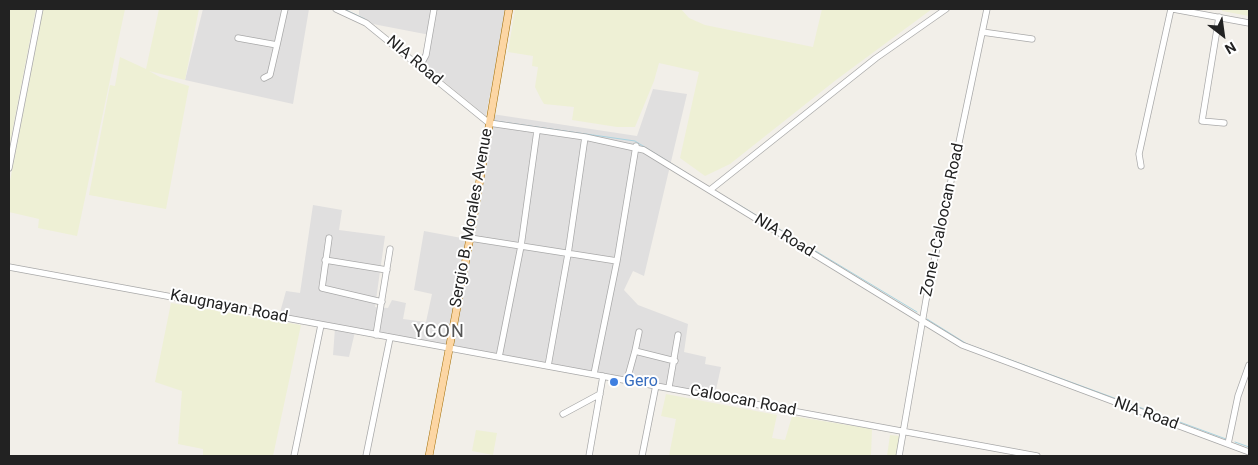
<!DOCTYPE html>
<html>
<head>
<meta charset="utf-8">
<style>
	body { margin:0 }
	#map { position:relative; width:1258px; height:465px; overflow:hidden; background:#f2efe9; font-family:Roboto,sans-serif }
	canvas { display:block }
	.frame { position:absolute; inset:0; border:10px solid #222; pointer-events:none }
	.north { position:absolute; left:1198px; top:10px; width:50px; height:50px; -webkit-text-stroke:4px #fff; paint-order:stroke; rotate:150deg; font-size:14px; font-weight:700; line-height:20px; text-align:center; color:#222 }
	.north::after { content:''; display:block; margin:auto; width:18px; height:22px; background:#222; clip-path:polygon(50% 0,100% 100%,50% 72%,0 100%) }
</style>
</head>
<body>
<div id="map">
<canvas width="1258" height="465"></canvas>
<div class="frame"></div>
<div class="north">N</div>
</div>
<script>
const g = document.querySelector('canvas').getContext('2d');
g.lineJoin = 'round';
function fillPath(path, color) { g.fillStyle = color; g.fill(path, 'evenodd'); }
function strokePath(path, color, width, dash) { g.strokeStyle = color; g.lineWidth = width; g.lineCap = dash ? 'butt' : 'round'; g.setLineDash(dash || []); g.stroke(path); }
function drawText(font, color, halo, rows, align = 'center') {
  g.font = font + ' Roboto,sans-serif'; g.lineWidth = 4; g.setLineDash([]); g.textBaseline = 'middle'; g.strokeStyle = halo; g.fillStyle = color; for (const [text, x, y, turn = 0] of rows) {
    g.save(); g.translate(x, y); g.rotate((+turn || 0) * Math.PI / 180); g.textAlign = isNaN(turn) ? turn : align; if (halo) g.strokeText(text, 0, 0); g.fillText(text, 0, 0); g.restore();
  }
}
fillPath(new Path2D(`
	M203,9h106l-16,95 -108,-24z
	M359,9h147l-20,107 -62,-51 4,-10 2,-20 -57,-11 -14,-9z
	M653,89l34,5 -43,182 -11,-5 -9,19 14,15 50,19 -4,28 22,5 -1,7 16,3 -7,32 -359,-67 -6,25 -16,-2 2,-27 -56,-12 7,-25 14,2 13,-88 29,5 -3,20 46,6 -10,71 13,1 4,-8 14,3 -3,16 23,3 6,-28 -18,-4 10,-59 43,8 25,-125 145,22z`), '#e0dfdf');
fillPath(new Path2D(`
	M9,9h27l-27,140z
	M43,9h82l-48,227 -39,-8 1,-9 -30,-7v-26z
	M159,9h40l-14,71 -36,-9 11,6 29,9 -23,123 -77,-14 21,-110 5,1 5,-29 26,12z
	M515,9h166l8,9 16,7 108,22 9,-38h110l-96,71 -106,84 -25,12 -25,-18 19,-86 -40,-9 -5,18 -19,46h-18l-45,-7 2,-13 -30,-3 -3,-5 -6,-12 3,-20 -6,-1 1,-10 -25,-4z
	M1222,9h27v7l-27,-5z
	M171,303l130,22 -28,131h-70v-7l-25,-5 4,-53 -27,-9z
	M666,394l111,21 -5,23 13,2 7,-24 80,13 -1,26 16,1 3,-21 10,1 -3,20h-228l7,-37 -15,-3z
	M476,430l21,3 -4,22 -21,-4z`), '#eef0d5');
strokePath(new Path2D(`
	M344,9l21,10
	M495,121l140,20 55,34
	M736,203l181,109
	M927,319l40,25 259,95
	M1235,442l14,5`), '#aad3df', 1);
const minor = new Path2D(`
	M336,9l30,14 123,100 96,14 59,13 318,195 287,107
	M1173,9l76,14
	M1219,17l-17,104 22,2
	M982,32l50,7
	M238,38l39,7 8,-36
	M420,66l6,-11 8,-46
	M264,78l6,-3 7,-30
	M1141,166l-2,-12 32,-145
	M9,168l31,-159
	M710,190l166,-132 70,-49
	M329,238l-7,50 60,14
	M470,238l147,23
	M325,260l62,10
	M9,267l1028,189
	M376,335l14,-86
	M635,351l4,-19
	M499,357l22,-111 16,-115
	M548,366l20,-112 17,-117
	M594,374l23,-113 19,-115
	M627,380l8,-29 40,10
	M669,387l9,-52
	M563,414l37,-20
	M1228,444l10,-48 11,-31
	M294,456l27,-131
	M366,456l24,-118
	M589,456l14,-80
	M642,456l14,-71
	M899,456l27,-156 61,-291`);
const major = new Path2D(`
	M429,456l41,-218 39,-229`);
strokePath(minor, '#a9a9a9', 7);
strokePath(major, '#a06b00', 8);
strokePath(minor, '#fff', 5.5);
strokePath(major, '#fcd6a4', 7);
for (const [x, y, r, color] of [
	[614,382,5,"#3f7fe0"]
]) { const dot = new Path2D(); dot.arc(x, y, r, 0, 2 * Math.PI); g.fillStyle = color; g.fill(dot); strokePath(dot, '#fff', 2); }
drawText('16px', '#222', '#fff', [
	["NIA Road",414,61,40],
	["Sergio B. Morales Avenue",472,218,-80],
	["Zone I-Caloocan Road",943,220,-78],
	["NIA Road",784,236,32],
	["Kaugnayan Road",229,307,11],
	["Caloocan Road",743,401,11],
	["NIA Road",1146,414,20]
]);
drawText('16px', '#366cbe', '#fff', [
	["Gero",624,382]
], 'left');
g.letterSpacing = '1px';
drawText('18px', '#555', '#fff', [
	["YCON",439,332]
]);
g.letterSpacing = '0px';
</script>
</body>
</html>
